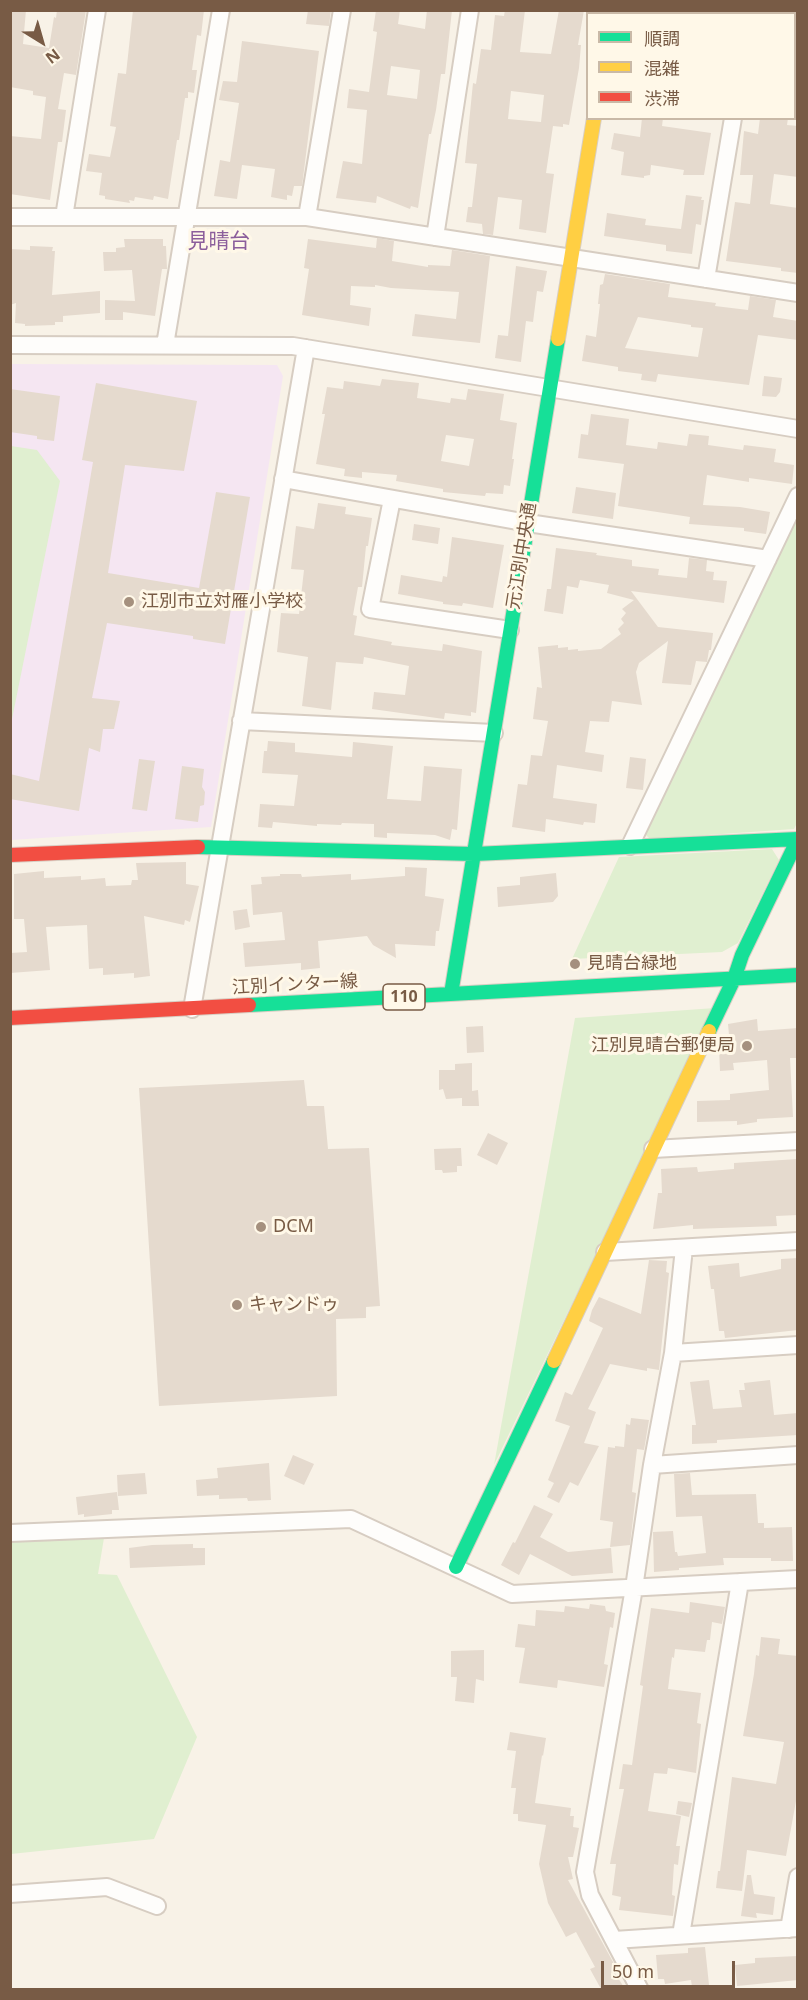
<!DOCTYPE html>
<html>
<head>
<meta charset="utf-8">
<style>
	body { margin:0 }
	#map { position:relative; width:808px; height:2000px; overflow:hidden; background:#f8f2e7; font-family:"Noto Sans","Noto Sans JP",sans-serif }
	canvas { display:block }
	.frame { position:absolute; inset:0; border:12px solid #785b45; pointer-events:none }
	.legend { position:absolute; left:586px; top:12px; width:210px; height:108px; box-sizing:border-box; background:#fff8e8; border:2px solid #c9b9a7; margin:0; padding:8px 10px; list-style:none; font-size:18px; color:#785b45 }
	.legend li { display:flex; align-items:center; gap:12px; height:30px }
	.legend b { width:30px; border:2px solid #c9b9a7 }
	.north { position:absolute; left:12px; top:12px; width:60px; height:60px; -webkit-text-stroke:4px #fff8e8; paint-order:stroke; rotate:143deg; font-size:16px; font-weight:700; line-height:24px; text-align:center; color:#785b45 }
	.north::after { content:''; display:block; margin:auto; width:21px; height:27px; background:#785b45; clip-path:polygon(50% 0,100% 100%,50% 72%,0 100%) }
	.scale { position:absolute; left:601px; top:1961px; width:134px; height:27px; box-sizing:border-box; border:3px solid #785b45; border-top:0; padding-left:8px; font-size:18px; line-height:21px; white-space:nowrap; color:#785b45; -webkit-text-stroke:4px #fff8e8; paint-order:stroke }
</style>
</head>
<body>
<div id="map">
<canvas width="808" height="2000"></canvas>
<div class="frame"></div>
<ul class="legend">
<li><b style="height:8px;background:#16e098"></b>順調</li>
<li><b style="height:8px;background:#ffcf43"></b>混雑</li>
<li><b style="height:8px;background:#f24e42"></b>渋滞</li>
</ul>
<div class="north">N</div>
<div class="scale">50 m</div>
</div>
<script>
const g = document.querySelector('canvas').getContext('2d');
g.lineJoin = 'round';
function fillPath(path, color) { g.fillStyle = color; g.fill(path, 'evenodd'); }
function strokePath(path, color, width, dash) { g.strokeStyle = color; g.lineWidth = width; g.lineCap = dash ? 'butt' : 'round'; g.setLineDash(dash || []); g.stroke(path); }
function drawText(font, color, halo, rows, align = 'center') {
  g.font = font + ' "Noto Sans","Noto Sans JP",sans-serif'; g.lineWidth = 6; g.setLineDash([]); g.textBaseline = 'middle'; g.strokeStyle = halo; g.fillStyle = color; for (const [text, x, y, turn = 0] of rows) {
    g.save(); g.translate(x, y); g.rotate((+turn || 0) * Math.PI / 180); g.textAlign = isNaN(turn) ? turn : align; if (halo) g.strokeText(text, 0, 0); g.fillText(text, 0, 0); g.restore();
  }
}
fillPath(new Path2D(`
	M11,364l266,1 6,11 -72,451 -200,13z`), '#f5e6f2');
fillPath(new Path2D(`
	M11,446l26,4 23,31 -49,243z
	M797,511v312l-3,6 -144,10 -5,-5z
	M772,849l7,11 -41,83 -16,9 -150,7 47,-102z
	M715,1008l-221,457 81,-447z
	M104,1538l-6,36 19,1 80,162 -43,102 -143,15v-312z`), '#e0efd0');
fillPath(new Path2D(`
	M10,10h16l-3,34 26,4 5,-31 2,1 1,-8h29l-10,65 -12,-2 -6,36 8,1 -4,32h-4l-8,58 -40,-6v-58l31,3 5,-42 -13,-2v-4l-23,-4z
	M133,10h71l-3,26 -4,-1 -5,35h5l-3,23 -6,-1v6h-3l-6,42h-2l-9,59 -14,-3 -1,4 -18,-3 -1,4 -5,-1 1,3 -25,-4v-3l-6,-1 3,-22 -16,-2 3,-17 21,3 6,-30 -6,-1 8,-53 8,1z
	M308,10h23l-2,16 -23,-2z
	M376,10h24l-2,14 27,5 2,-19h25l-7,64h-4l-5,36 -5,24h-2l-11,74 -7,-2 -1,3 -33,-13 -1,7 -40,-5 7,-37 19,3 5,-54 -20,-2 2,-19 20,3 8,-60 -4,-1zM391,66l29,4 -3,29 -30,-4z
	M505,10h20l-5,42 31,2 8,-44h25l-6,35h3l-2,23 -10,57 -6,-1v3l-10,-1 -7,47 8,1 -8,59 -27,-4 3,-29 -24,-3 -5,38 -10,-1 -1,-10 -16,-2 2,-15h4l5,-43 -12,-1 8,-80 3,1 5,-35 10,1 4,-35 9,1zM511,91l33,4 -3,27 -33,-3z
	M242,41l77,10 -17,135h-8l-2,10 -5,-1v5l-16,-3 4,-28 -33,-4 -5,34 -23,-3 6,-36 10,2 9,-59 -20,-3 4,-19 14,1z
	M642,118h21l-1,8 49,7 -7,42h-21l1,-5 -33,-5 -1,10 -6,1v2l-23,-3 3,-23 -13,-3 3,-16 26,4z
	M760,118h28l-1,7 11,1v51l-24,-3 -4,30 28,4v65l-17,-2v-3l-55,-7 9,-59 15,2 3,-29h-13l4,-44 14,3z
	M686,195l16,2 -1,3h3l-3,25 -5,-1 -4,30 -26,-3v-6l-62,-9 3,-23 39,6 -1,6 36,4z
	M377,238l17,3 -2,20 36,6v-2l22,1 2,-16 38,6 -10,87 -68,-7 3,-22 41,5 3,-27 -68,-4 -16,-3v2l-24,-1 -1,19 21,3 -2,18 -67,-11 7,-46 -5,-1 4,-29 68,9z
	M124,239h39v7h3l1,23h-5l-7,47 -32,-4v8h-18v-20l30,1 -3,-31 -28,1 -1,-19h13v-4l9,-1z
	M30,246l23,1 -1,4h3l-3,44 48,-4v22l-37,3v6h-8v3l-30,1v-2l-10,-1 1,-20 -6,2v-56l20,1z
	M516,266l31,5 -4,21 -6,-1 -4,31 -7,-1 -5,41 -26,-4 3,-23 10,1z
	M605,274l65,10 -2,13 48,6 -1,3 33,4 2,-14 26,4 -3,17 25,4v19l-40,-5 -9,50 -91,-11 -2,8 -15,-2 1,-6 -24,-3v-4l-36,-6 4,-26 10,2 4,-33h-2l2,-19 3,-1zM638,317l53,8v2l12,1 -5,29 -73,-9z
	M764,376l18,2 -2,14 -4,5 -14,-1z
	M382,379l37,4 -2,15 33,5 1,-5 15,2 2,-11 36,5 -4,26 17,3 -5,36h2l-4,27 -6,-1 -1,9 -17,-1 -1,3 -42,-4v-3l-47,-8 1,-6 -35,-3v6l-18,-2 1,-7 -29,-5 9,-50h-3l5,-27 16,2 1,-8 36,5zM446,435l28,4 -5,27 -28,-5z
	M96,383l101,18 -13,70 -59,-6 -17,108 91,15 17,-96 34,5 -25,147 -32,-5v-3l-86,-13 -15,75 28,3 -6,28h-11l-3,23 -11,-4 -10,63 -69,-12v-25l29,7 54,-319 -11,-2z
	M10,389l50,7 -6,45 -17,-2v-3l-27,-4z
	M591,414l38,5 -3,26 31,4 1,-7 29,4 2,-12 20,2 -1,9 35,5 1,-5 32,4 -2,13 20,3 -2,19 -43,-6v4l-42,-7 -4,30 37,2 30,5 -4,22 -22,-3v-3l-55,-4 1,-7 -72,-11 6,-42 -46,-6 3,-24 7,1z
	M576,487l40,6 -3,26 -41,-6z
	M318,503l28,4 -1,7 27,4 -4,28h-2l-4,41h-4l-5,28 4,1 -3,19 38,7 -1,3 51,6 1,-7 39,7 -6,62 -5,-1v4l-26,-3 -1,6 -72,-10 2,-17 31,3 4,-29 -45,-9 -1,7 -27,-2 -5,48 -29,-4 6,-49 -31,-5 4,-39 18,1 5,-44 -13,-1 5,-43 18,3z
	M414,524l26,4 -2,16 -26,-4z
	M452,537l52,8 -11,63 -30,-5 -1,3 -19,-2v-2l-45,-8 3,-19 41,7 1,-6 4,1z
	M556,548l41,5 -1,2 36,5v6l27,3 -1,6 29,3 2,-20 18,2 -1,11 8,1 -1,8 14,1 -3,22 -93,-12 27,36 55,6 -2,17h-2l-2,12 -11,-1 -5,24 -29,-2 6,-42 -29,22 -3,9 6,33 -30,-4 -3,21 -19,-1 -5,31 19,3 -2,17 -45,-7 -4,33 44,6 -2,19 -11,-1 -1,3 -37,-6 -1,13 -33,-5 6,-43 9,1 4,-30 11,1 6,-35 -15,-2 4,-32 5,1 -4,-41 20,-2v3l10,-1v3l10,-1v2l23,-2 20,-15 -3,-5 6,-6 -3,-4 5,-6 -4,-4 12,-9 -27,-7 2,-8 -29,-5 -2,8 -11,-2 -4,28 -19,-3 3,-22h4z
	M268,741l27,2v9l57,5 1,-15 40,4 -6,53h2l32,2 3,-35 38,3 -5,61 -5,-1 -2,11 -15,-5 -48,-2v5l-13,-1v-13l-32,-1 -1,2 -24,-1v2l-44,-4 -1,6 -14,-1 2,-23 34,2 4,-31 -36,-2 2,-22h3z
	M630,757l16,2 -3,31 -17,-2z
	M139,759l16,2 -8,50 -15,-2z
	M182,766l22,3 -2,18 3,5 -1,13 -4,1 -2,16 -23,-3z
	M186,862v22l13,2 -9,36 -5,-2 -1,5 -40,-9 6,60 -16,2v-5l-31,2v-7l-14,1 -2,-44 -41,2 4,43 -40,3v-20l17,-1 -3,-33h-10v-45l30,-3v7l37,-2v4l24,-2 1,8 25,-1 1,-5h6l-2,-17z
	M405,867l22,1 -2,28 19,3 -5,32h-3l-1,15 -40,-2 1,14 -23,-13 -6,-9 -49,5 2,27 -19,2v-7l-56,4 -2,-24 42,-3 -3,-28 -29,3 -2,-30 11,-1 -1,-7 19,-1v-2h21l1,3 49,-3v6l54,-4z
	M556,873l2,23 -5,6 -55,5 -1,-20 23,-2v-8z
	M247,909l3,18 -15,3 -2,-19z
	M757,1019l1,12 40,-3v30h-8l3,59 -36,2v3l-20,3v-4l-40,1v-21l33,-1v-6l39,-4 -2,-30 -34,3 1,7 -14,1 -1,-24 11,-1 -2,-22z
	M483,1026l1,26 -17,1 -1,-26z
	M472,1063v28l6,-1 1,16h-17v-8l-16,1 -3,-10 -4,1v-20h16v-6z
	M304,1080l3,26h17l4,43 41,-1 11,158 -14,1v11l-30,1 1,77 -178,10 -20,-318z
	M488,1133l20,10 -11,22 -20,-10z
	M461,1148l1,18h-5v6l-14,1 -1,-3h-7l-1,-21z
	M798,1159v56l-22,1 1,10 -84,3v-4l-40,4 5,-36h4l-1,-24 36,-2 1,5 36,-3v-6z
	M798,1258v72l-73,8 -1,-7h-5l-5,-42h-3l-3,-23 31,-3 1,14 41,-8v-10z
	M649,1260l18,1 -1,11 3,1 -10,97 -12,-2v3l-37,-7 -22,45 8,3 -12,31 15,3 -21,40 -8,-4 -11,21 -12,-6 7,-14 -6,-3 22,-54 -15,-5 10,-29 7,3 31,-67 -14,-7 3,-11 7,-13 42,17z
	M709,1380l4,29 29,-2 -3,-17h6l-1,-7 26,-3 4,35 24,-2v22l-81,5v3l-25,1v-19h4l-6,-43z
	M631,1418l18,2 -5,30 -7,-1 -5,43 4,1 -6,52 -20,2 3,-25 -13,-2 8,-73 7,1v-2l9,1 2,-23 4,1z
	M293,1455l21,9 -10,21 -20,-9z
	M269,1463l2,37 -23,1 -1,-3 -28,1v-4l-22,1 -1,-16 22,-2 -1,-10z
	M145,1473l2,21 -29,2 -1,-21z
	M690,1473l2,22 64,-1 2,29h6v5l28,-1 1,34h-22v-3h-48l1,7 -45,3v2l-25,2 -1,-40 20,-1 2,21h2l1,4 28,-3 -4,-37 -26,1 -2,-43z
	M117,1492l2,18h-7v4l-28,3v-3l-6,1 -2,-18z
	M534,1505l19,9 -13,23 28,15 43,-4 2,25 -41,3 -42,-22 -11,21 -18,-10 12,-23 2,1z
	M193,1544v4h12v17l-75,3 -1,-20 23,-3z
	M690,1602l35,5 -3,17 -10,-2 -2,18h-3l-2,12 -30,-3 -1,9 -2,-1 -4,32 33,4 -4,30 4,1 -5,49 -28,-5 -1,6 -13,-1 -6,38 33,5 -5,30h4l-2,19 -4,-1 -2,31 3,1 -2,20 -54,-6 2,-13 -9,-2 4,-31h-6l14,-75h-5l4,-25 9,1 11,-79 -3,-1 11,-77 38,5z
	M590,1604l15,2 1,5 9,2 -2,15 -3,-1 -6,37 4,1 -4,22 -46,-7 -1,8 -38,-5 6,-35 -10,-1 3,-23 17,2 1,-16 28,2 1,-6 24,3z
	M761,1637l19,2 -2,15 20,2v134l-12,66 -39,-6 -5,41 -26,-3 2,-17h2l12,-94 44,7 3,-16 5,-26 -41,-6 11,-62 2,-19 3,1z
	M484,1650v31l-8,-2 -2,24 -19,-2 2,-24h-6v-26z
	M510,1732l36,6 -3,18 -1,-1 -7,48 36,5 -1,8h4l-1,11 6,1 -6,29h-5l5,22 -5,1 50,91 -3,2 10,16h-24l-11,-20 5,-2 -19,-35 -10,5 -18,-34 -9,-39 7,-39 -28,-4v-7h-5l3,-26h-5l5,-37 -9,-1z
	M678,1801l14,2 -3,14 -13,-3z
	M747,1875h4l3,19 21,3 -2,18 -17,-2 1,5 -16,-2z
	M705,1947l4,38 -17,2 -1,-7 -26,4 -1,-5h-6l-2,-24 32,-2v-5z
	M798,1956v24l-61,6 -2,-21 20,-2v-5z`), '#e5dace');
const street = new Path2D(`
	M611,14v-4
	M750,14l1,-4
	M10,217h297l491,76
	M64,217l33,-207
	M307,217l35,-207
	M435,237l35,-227
	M706,279l27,-161
	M10,345l283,1 505,83
	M165,345l56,-335
	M283,479l245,44 240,36
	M392,499l-22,110 140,21
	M241,721l253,12
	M630,846l168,-350
	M192,1009l114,-661
	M653,1149l145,-8
	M605,1252l193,-11
	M673,1353l125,-8
	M652,1465l146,-10
	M10,1533l341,-14 161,75 286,-15
	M10,1894l97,-7 50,19
	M789,1929l9,-52
	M681,1935l59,-353
	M614,1940l184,-12
	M640,1990l-50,-95 -5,-23 49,-284 18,-123 21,-112 11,-105`);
const fast = new Path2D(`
	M198,847l276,7 324,-15 -56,116 -8,24 -25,52
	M451,994l107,-655
	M249,1005l549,-30
	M456,1567l98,-206`);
const slow = new Path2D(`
	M558,339l36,-221
	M554,1361l155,-330`);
const jam = new Path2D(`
	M10,855l188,-8
	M10,1018l239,-13`);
strokePath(street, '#d7cdc2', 20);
strokePath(fast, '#d8cec3', 16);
strokePath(slow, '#d8cec3', 16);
strokePath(jam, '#d8cec3', 16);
strokePath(street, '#fefdfb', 16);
strokePath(fast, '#16e098', 14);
strokePath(slow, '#ffcf43', 14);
strokePath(jam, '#f24e42', 14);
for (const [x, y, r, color] of [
	[129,602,6,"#a5907e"],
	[575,964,6,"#a5907e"],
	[747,1046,6,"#a5907e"],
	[261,1227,6,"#a5907e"],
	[237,1305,6,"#a5907e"]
]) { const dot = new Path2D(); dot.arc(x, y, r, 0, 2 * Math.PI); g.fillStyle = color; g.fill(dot); strokePath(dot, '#fff8e8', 2); }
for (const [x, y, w] of [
	[404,997,42]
]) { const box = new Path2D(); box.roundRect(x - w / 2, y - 13, w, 26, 4.5); g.fillStyle = '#fff8e8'; g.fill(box); strokePath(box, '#785b45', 1.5); }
drawText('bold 16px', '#785b45', null, [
	["110",404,997]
]);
drawText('18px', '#785b45', '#fff8e8', [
	["元江別中央通",522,556,-81],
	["江別インター線",295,985,-3]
]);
drawText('18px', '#785b45', '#fff8e8', [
	["江別市立対雁小学校",141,602],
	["見晴台緑地",587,964],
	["江別見晴台郵便局",735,1046,"right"],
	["DCM",273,1227],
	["キャンドゥ",249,1305]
], 'left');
drawText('21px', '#8c5f9c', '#fff8e8', [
	["見晴台",219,242]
]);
</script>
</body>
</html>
